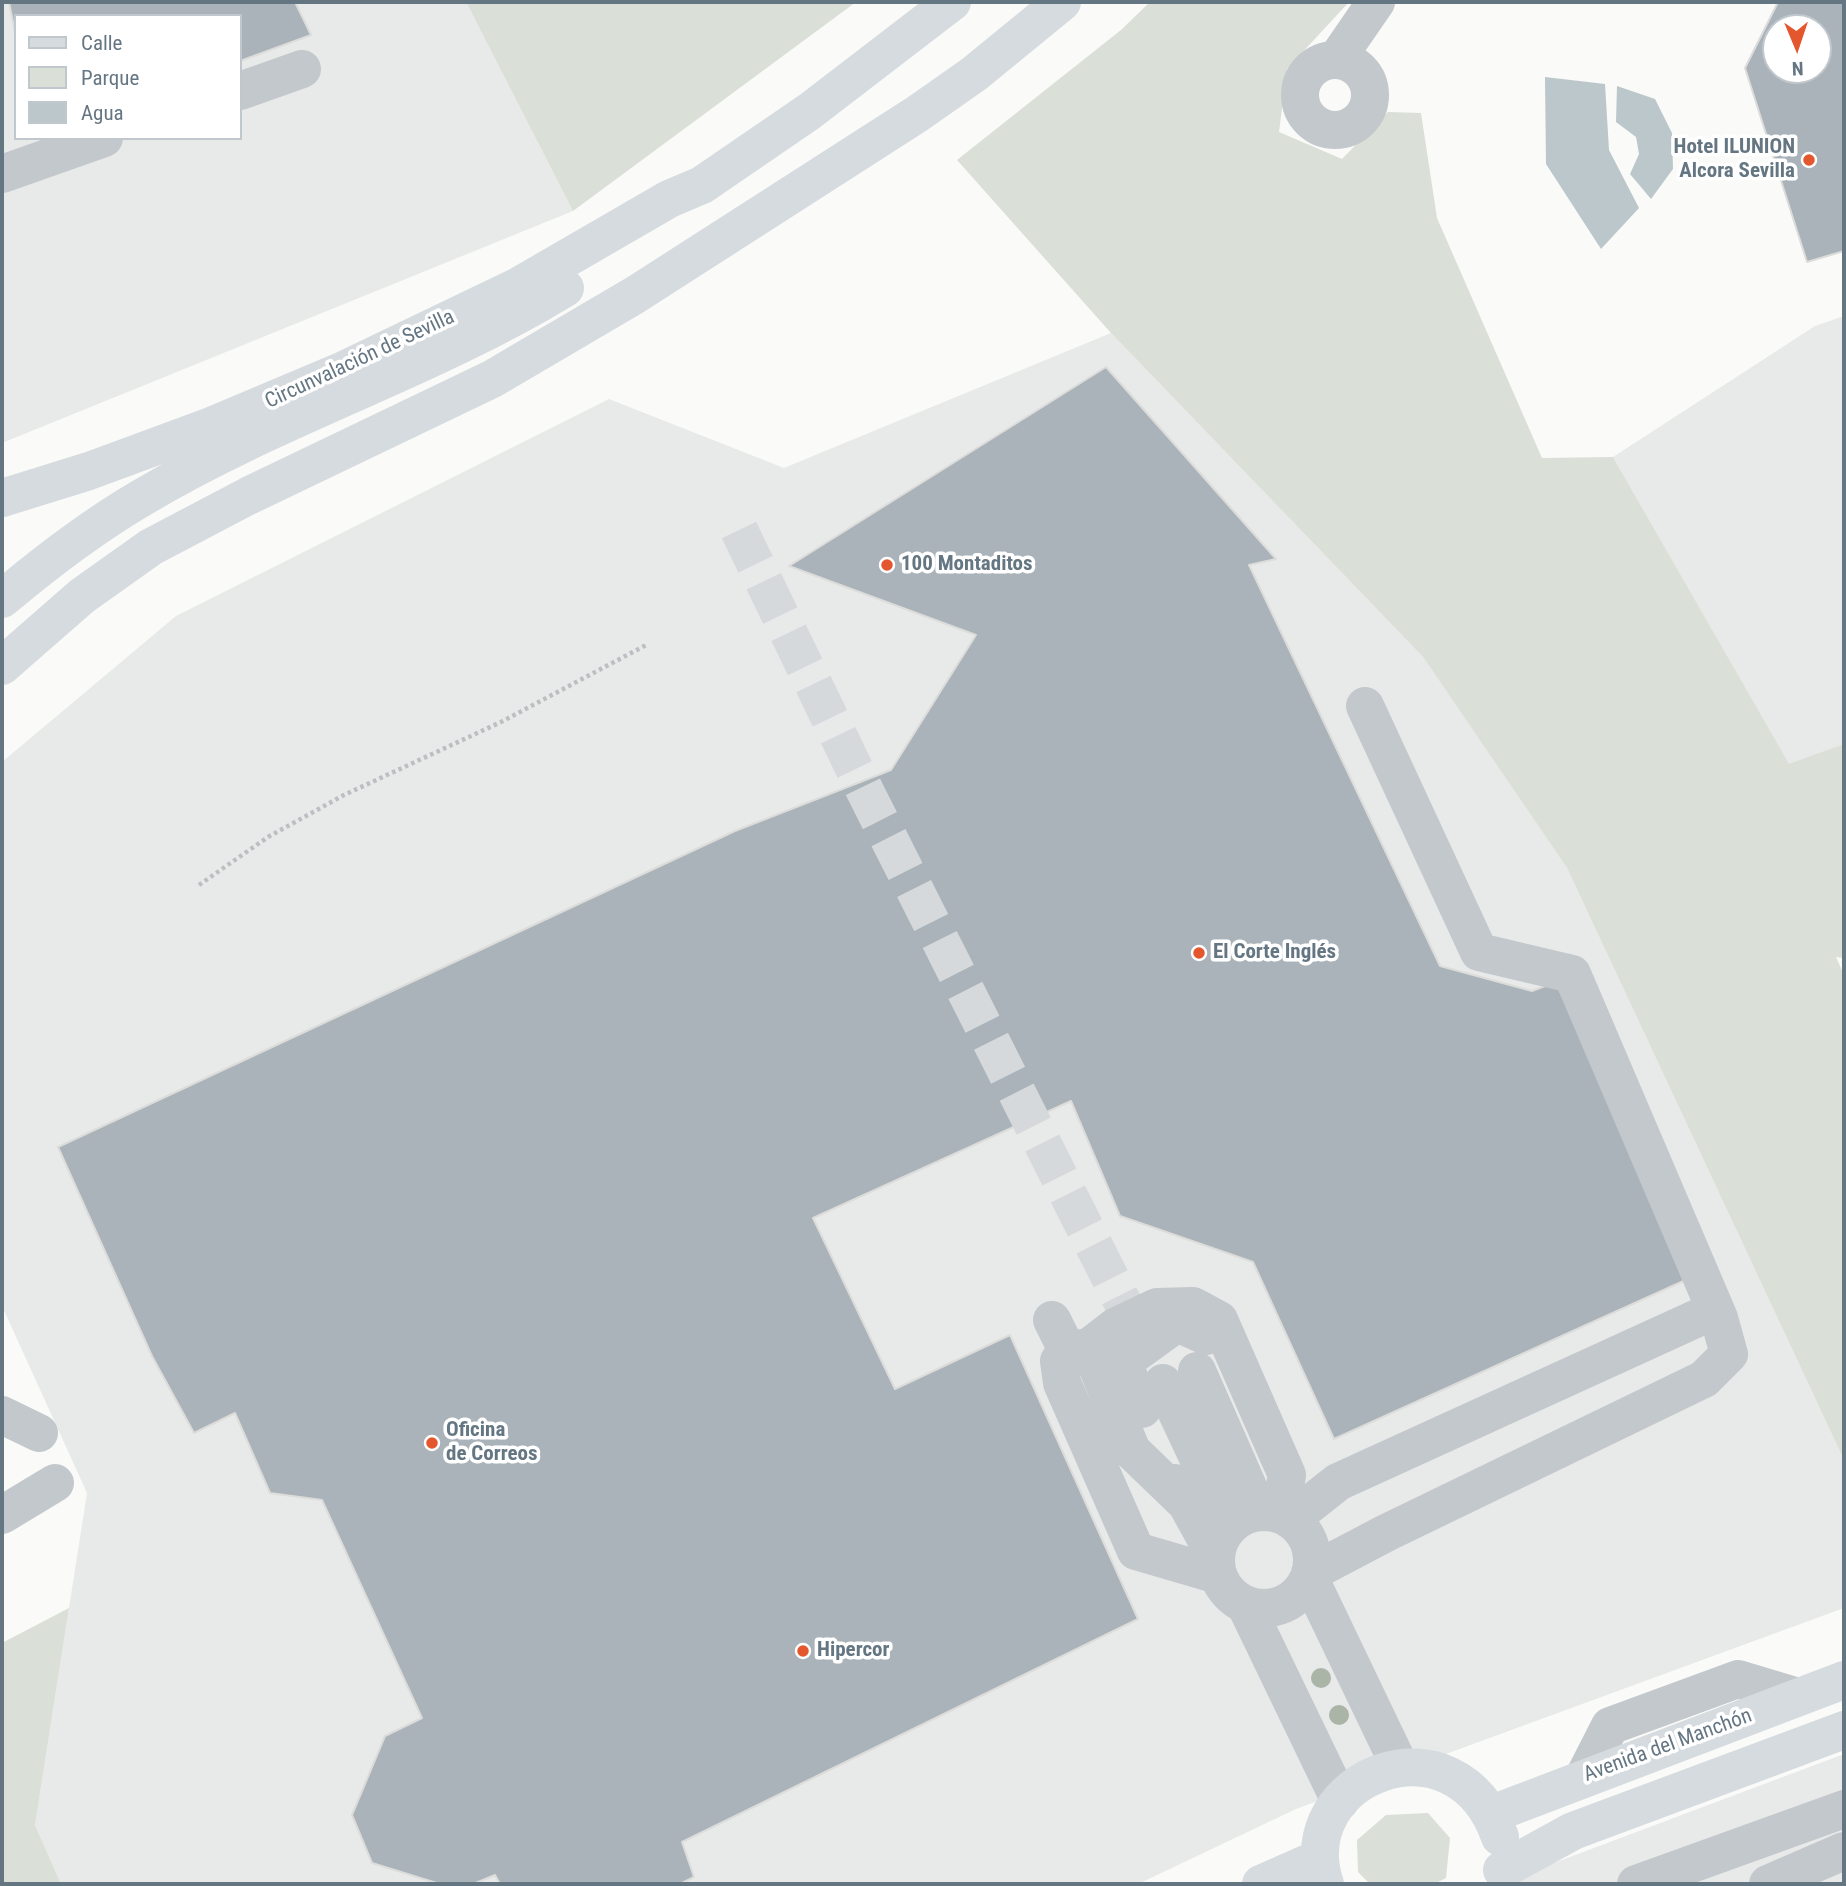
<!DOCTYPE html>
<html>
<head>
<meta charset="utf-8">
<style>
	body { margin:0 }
	#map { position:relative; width:1846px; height:1886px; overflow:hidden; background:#fafaf8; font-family:"Roboto Condensed",sans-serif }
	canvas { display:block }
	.frame { position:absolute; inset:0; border:4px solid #657683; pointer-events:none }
	.legend { position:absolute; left:14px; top:14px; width:228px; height:126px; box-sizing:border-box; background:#fff; border:2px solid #c1c8cd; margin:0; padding:9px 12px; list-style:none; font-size:21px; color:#657683 }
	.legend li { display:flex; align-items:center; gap:14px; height:35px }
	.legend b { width:35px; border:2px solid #c1c8cd }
	.north { position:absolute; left:1762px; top:14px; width:70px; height:70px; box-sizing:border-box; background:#fff; border:2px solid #c1c8cd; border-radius:50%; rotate:178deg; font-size:19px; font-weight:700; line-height:28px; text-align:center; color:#657683 }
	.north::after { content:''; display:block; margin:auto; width:24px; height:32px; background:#e4572e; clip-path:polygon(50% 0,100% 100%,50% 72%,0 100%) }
</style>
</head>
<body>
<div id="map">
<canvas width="1846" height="1886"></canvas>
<div class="frame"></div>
<ul class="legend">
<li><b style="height:9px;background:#d6dbdf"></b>Calle</li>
<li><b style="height:19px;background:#dadfd7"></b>Parque</li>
<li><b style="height:19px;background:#bbc7cb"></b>Agua</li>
</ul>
<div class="north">N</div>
</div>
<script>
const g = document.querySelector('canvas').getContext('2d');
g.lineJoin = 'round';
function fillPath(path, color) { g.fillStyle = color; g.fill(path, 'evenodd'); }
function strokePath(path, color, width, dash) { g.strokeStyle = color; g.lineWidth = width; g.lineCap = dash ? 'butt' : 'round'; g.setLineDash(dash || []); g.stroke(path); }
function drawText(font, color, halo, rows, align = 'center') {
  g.font = font + ' "Roboto Condensed",sans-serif'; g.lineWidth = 7; g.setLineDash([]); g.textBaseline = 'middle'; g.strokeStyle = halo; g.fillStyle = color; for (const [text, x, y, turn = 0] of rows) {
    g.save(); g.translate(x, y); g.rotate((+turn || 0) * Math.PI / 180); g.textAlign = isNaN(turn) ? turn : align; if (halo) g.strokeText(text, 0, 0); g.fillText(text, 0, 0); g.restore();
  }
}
fillPath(new Path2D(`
	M2,2h464l107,209 -571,232zM16,16h224v122h-224z
	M1844,316v428l-55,21 -176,-308 202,-131z
	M1111,333l312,324 144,211 277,592v148l-548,201 -158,75h-1077l-26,-59 52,-332 -85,-187v-544l174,-146 433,-217 175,69z
	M1844,1754v130h-346z`), '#e8e9e9');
fillPath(new Path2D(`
	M466,2h390l-283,209z
	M1150,2h199l-62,67 -8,63 63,27 46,-47 33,1 16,105 105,240 71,-1 176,307 55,-20v214l-8,-1 8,18v485l-277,-592 -144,-211 -312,-324 -154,-173 164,-130z
	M69,1608l-34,217 26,59h-59v-241z
	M1428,1813l22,25 -4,40 -12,6h-64l-12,-12 -1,-32 29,-25z`), '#dadfd7');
fillPath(new Path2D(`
	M1545,77l60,7 4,66 30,58 -38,41 -55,-85z
	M1617,86l38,13 17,34 1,36 -22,30 -21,-25 9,-20 -3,-17 -20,-15z`), '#bbc7cb');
const building = new Path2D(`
	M9,2h286l16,33 -71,26v-45h-224v21z
	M1778,2h66v249l-37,11 -62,-194zM1776,28h42v42h-42z
	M1106,367l170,192 -27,6 191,401 92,25 24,-9 134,296 -356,161 -81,-177 -133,-46 -49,-115 -258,117 82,171 115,-54 128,284 -456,223 12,35 -14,7h-180l-5,-9 -22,9h-33l-68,-21 -20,-48 33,-79 37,-18 -100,-218 -52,-7 -35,-80 -41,20 -42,-77 -94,-209 677,-316 156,-61 85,-135 -187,-69z`);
fillPath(building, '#aab3b9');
strokePath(building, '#dcdcda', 2);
strokePath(new Path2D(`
	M739,530l127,263 280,556`), '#d5d9db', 38, [38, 19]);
strokePath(new Path2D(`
	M199,885l69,-48 76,-42 157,-73 147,-78`), '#bbbfc2', 4.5, [3.5, 3.5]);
strokePath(new Path2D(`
	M1336,60l40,-58
	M1300 95a35 35 0 1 1 70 0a35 35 0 1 1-70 0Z
	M240,91l62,-22
	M2,174l102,-36
	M1365,706l114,246 93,22 147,344
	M1052,1320l15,30
	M1089,1347l-22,3 -8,11 3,22 74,168 82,24
	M1197,1371l62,141
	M1163,1383l67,143
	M1142,1409l-19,-47 54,-39 29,13
	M2,1415l37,18
	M1175,1483l41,74
	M1188,1505l-56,-54 -43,-104 26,-20 42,-20 36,-1 26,14 68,155 -6,33
	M1216 1560a48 48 0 1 1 96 0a48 48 0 1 1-96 0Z
	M2,1515l53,-32
	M1290,1520l48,-38 364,-166 17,2 10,36 -25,25 -318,154 -76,40
	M1309,1577l91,190
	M1245,1604l95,197
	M1584,1777l26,-51 128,-47 60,18
	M1636,1884l208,-75
	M1768,1884l76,-33`), '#c3c8cc', 38);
strokePath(new Path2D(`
	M1492,1814l352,-134
	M1502,1870l71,-39 271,-101
	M1261,1884l59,-26
	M1325,1884c-36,-108 131,-174 175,-47`), '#d6dbdf', 38);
strokePath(new Path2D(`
	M2,498l87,-27 122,-45 133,-56 173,-83 152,-88 33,-14 108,-74 142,-109
	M2,599c44,-37 91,-73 141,-102 134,-80 288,-127 422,-209
	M2,666l80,-70 69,-49 97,-51 244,-117 143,-84 282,-181 57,-40 88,-72`), '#d6dbdf', 38);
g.fillStyle = '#aab4a7';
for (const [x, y] of [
	[1321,1678],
	[1339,1715]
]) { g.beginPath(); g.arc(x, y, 10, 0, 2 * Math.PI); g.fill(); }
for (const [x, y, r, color] of [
	[1809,160,7,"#e4572e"],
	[887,565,7,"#e4572e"],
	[1199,953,7,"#e4572e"],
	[432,1443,7,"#e4572e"],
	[803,1651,7,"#e4572e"]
]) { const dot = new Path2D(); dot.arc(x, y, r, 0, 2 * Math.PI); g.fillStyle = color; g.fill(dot); strokePath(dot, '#fff', 2.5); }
drawText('bold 21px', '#657683', '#fff', [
	["Hotel ILUNION",1795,148,"right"],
	["Alcora Sevilla",1795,172,"right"],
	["100 Montaditos",901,565],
	["El Corte Inglés",1213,953],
	["Oficina",446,1431],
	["de Correos",446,1455],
	["Hipercor",817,1651]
], 'left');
drawText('21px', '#657683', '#fff', [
	["Circunvalación de Sevilla",360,360,-25],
	["Avenida del Manchón",1668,1746,-20]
]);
</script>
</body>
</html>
